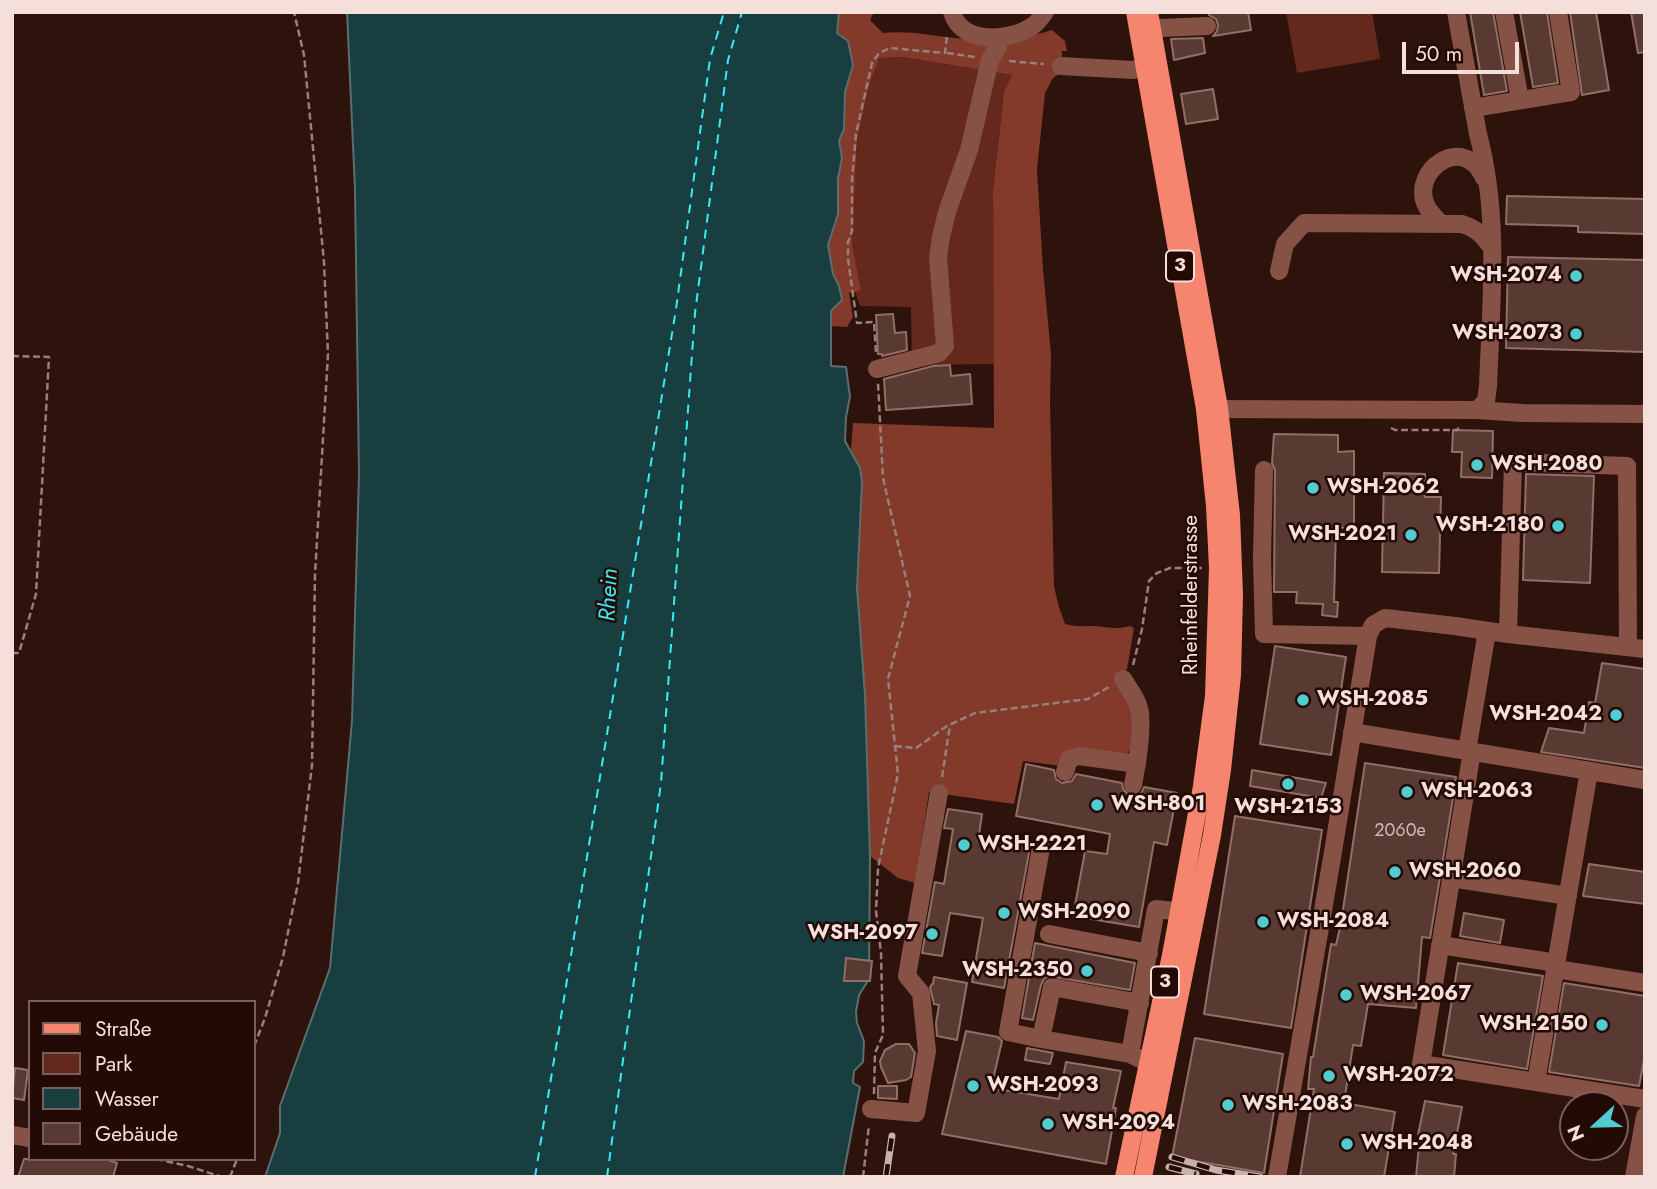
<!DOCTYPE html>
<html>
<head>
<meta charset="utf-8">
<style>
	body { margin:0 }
	#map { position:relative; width:1657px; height:1189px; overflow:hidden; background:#2e130d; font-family:Jost,sans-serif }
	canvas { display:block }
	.frame { position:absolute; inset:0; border:14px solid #f4dfdb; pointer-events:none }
	.legend { position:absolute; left:28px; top:1000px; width:228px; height:161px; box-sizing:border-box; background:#240a05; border:2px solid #775f5b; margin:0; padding:9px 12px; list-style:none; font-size:21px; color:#f4dfdb }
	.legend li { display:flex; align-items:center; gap:14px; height:35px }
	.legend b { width:35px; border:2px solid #775f5b }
	.north { position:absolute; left:1559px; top:1091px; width:70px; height:70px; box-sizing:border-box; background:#240a05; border:2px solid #775f5b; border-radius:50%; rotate:248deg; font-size:19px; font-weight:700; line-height:28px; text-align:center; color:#f4dfdb }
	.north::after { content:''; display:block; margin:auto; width:24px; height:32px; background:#51ccd1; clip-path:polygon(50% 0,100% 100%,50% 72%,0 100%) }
	.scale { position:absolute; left:1402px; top:42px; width:117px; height:32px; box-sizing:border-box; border:4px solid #f4dfdb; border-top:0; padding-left:9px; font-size:21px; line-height:24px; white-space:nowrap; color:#f4dfdb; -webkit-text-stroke:5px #240a05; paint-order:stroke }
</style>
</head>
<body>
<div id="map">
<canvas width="1657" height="1189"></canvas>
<div class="frame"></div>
<ul class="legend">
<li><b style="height:9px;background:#f5856e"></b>Straße</li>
<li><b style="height:19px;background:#65281c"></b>Park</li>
<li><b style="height:19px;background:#193e40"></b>Wasser</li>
<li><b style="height:19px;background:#593a33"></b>Gebäude</li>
</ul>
<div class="north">N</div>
<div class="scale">50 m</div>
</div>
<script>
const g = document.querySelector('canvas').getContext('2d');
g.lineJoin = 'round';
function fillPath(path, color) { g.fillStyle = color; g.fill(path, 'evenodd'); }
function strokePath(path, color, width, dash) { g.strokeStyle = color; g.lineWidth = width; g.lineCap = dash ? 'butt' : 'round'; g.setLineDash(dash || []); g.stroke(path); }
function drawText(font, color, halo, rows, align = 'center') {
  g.font = font + ' Jost,sans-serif'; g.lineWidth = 5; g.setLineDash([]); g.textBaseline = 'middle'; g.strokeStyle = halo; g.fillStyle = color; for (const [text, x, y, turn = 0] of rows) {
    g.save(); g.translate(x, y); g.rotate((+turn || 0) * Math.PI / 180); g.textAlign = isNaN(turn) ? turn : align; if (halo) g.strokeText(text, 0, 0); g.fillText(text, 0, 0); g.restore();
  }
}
fillPath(new Path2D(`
	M1286,12h86l8,47 -83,14z
	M902,57l110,18 -8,16 -11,99 1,174 -82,1 -1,-58 -51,-1 -5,-14 5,-1 -8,-47 5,-104 12,-54 10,-28z`), '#65281c');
fillPath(new Path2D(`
	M839,12h35l-4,8 13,13c28,-3 55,4 82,6 30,2 58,0 87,-9l13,11 2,10h-5v21l-9,6 -8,15 -8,76 6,101 8,84 -1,47 4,186 5,20 6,17c10,3 19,2 29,2 15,1 22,4 36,0l4,2 -7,41 -10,8 17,30 -4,41 -4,9 -64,9 -39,-5 -9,43 -85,-12 -14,91 -17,-5 -28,-22 -5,-161 -8,-109 5,-105 -2,-13 -9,-17 2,-28 141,5 -1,-238 11,-99 8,-16 -110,-18 -23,1 -10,28 -12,54 -5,104 9,47 -12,2 4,24 -6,10 -16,-1v-15l8,-25 -6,-12 -5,-29 10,-31v-35l4,-21 -3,-17 5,-12 1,-37 8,-27 -16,-31z`), '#843a2b');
const water = new Path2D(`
	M347,12h492l-2,21 11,8 5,24 -8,27 -1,37 -5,12 3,17 -4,21v35l-10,31 5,29 6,12 3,14 -11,11v55l15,1 4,30 -4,20 -1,24 15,27 2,13 -5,107 8,107 5,161 -1,123 -10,16 -3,17 1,11 7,18 -1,21 -9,9 -1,12 7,4 -17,90h-578l15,-44v-27l50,-138 22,-247 7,-246 -4,-286z`);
fillPath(water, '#193e40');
strokePath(water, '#5b6e6e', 2);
strokePath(new Path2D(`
	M535,1177l141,-868 34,-250 14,-47
	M607,1177l54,-394 34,-470 33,-253 14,-48`), '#39ecf3', 2, [9, 7]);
const building = new Path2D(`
	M1209,12h39l3,18 -38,6 4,-5 1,-6 -2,-6 -7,-4z
	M1470,12h23l14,79 -23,4z
	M1520,12h27l11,71 -25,4z
	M1570,12h26l13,78 -27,5z
	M1631,12h14v40l-7,1z
	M1203,38l2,15 -31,7 -3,-21z
	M1213,89l5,30 -32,5 -5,-30z
	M1507,196l138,3v35l-67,-2v-6l-72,-2z
	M1508,257l137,3v92l-139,-4z
	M893,314l2,19 11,-1 1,18 -25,6v-2h-4l-2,-39z
	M950,365l1,11 19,-2 2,30 -86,6 -2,-31 49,-13z
	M1453,430l40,1 -1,47 -31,-1 1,-25h-10z
	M1274,434l64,1v17l16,-1v78l-18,-2 -2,75h4l-1,15 -15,-2 1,-11 -27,-1 1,-11h-23l1,-122 -3,-7z
	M1384,473l41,1v23h16l-2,76 -57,-1z
	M1526,474l68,2 -4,107 -67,-3z
	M1275,646l71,11 -15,98 -71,-11z
	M1602,663l43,6v99l-104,-16 8,-24 35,5 5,-31 6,1z
	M1365,763l91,14 -2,15 -24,146 -8,-1 -6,71 -48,-4 -7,42 -8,-1 -9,58 51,9 -11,65h-84l14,-88h-6l3,-32h2l18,-113 5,1 5,-22z
	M1026,764l28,6 2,9 6,4 10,-2 4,-7 46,9 1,6 7,7 7,-1 5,-3 2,-5 33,6 -10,52 -13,-3 -15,85 -66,-11 12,-65 22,3 3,-20 -94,-18z
	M1252,770l74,13 -5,15 -71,-12z
	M948,809l34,5 -4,27h43l10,1 -27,146 -32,-6 11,-64 -33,-5 -8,43 -20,-3 13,-71 9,2 9,-55 -9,-1z
	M1235,816l87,14 -31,198 -87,-14z
	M1589,864l56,8v32l-62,-8z
	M1464,913l40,7 -4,23 -40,-7z
	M1035,943l100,20 -5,27 -81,-14 -5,3 -3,6 -8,35 -11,-2z
	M846,958l26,3 -2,20h-26z
	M1458,963l85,13 -16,93 -84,-14z
	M934,977l33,6 -10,57 -20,-4 -1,-13 3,-18 -5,-1 -4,-17 2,-3h1z
	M1564,983l81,13v59l-6,31 -90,-14z
	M966,1031l32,6 4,4 -11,47 68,11 7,-37 55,9 -8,37h3l-10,56 -164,-30z
	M1195,1038l88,16 -19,119 -92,-16z
	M896,1044h13l6,9 -4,24 -5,3 -18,3 -7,-16 -1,-6 5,-11z
	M1027,1048l26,5 -3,11 -25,-4z
	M15,1068l13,2 -4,30 -12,-2z
	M878,1086h19v13l-19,-1z
	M1425,1101l37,6 -9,47h3l-2,23h-38l4,-42h-2z
	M24,1159h81l12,4 -4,14h-95z`);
fillPath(building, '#593a33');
strokePath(building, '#916e66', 2);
strokePath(new Path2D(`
	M947,53l28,4
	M1009,61l35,3
	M876,352l-2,-30 -17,1 -9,-64v-17l4,-11v-51l4,-46 16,-71 7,-10 11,-5 55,5 2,-17
	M12,356l37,1 -13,237 -17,59h-7
	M1391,428l4,2h63v-3
	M1133,665l9,-36 7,-48 8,-8 13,-5h32
	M895,746l21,2 31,-22 28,-13 113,-14 21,-12
	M942,777l8,-52
	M254,1046l11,-28 18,-61 15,-74 14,-118 3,-191 13,-220 -4,-92 -20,-207 -10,-43
	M874,1094l1,-41 8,-18 -2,-82 -5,-42 2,-43 20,-94 -10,-95 22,-83 -27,-118 -5,-95
	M156,1159l32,7 34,11
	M230,1177l7,-18
	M863,1177l6,-52`), '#977f7a', 2.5, [7, 3.5]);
strokePath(new Path2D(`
	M952,12c9,33 59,30 82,13 4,-3 7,-8 11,-13
	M1456,12l22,122c22,82 13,169 10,252l-2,15 -9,9
	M1504,12l16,88
	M1138,29l69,-3
	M1061,66l72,4 12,-3
	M1473,108l98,-16 -13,-80
	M1441,224c-4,-5 -11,-11 -14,-17 -19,-35 37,-76 57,-29
	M1279,271l6,-27 19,-21 158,1c15,5 21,11 30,24
	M877,369l62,-16 6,-7 -7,-89 3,-20 6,-25 22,-62 21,-90 8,-13 1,-9
	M1205,409l272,1 45,3 123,1
	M1264,470l-2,88 2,76 104,2
	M1508,634l5,-172 114,4 1,181
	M1123,679c6,10 16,22 17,34 2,22 -3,51 -7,72
	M1352,732l293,48
	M1467,751l20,-120
	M1472,751l-51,313 224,35
	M1065,772l4,-13 10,-3 58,8
	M1041,848l-33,184 33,7 89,15 19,9
	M1451,878l117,18
	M1049,934l100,19
	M1440,945l117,18
	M1556,969l89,14
	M1041,1039l11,-52 88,16
	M1130,1054l26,-145 36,4
	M1536,1082l53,-311
	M871,1109l45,4 11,-62 -6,-58 -14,-17 32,-183
	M12,1135l18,3
	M1277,1177l56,-325 35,-216 5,-11 12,-7 70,8 53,8 137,15
	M1634,1177l11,-61`), '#875246', 18);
strokePath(new Path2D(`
	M1124,1177l47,-222 31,-169 12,-90 4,-128 -3,-62 -10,-97 -70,-397
	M1143,1177l69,-342 10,-65 10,-95 2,-80 -3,-80 -12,-107 -70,-396`), '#f5856e', 18);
const rail = new Path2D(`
	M1172,1157l44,13 44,7
	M1169,1167l27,7
	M886,1177l6,-41`);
strokePath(rail, '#c7b1ac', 7);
strokePath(rail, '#240a05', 4.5, [13]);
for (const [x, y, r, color] of [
	[1576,276,7,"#51ccd1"],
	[1576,334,7,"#51ccd1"],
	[1477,465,7,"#51ccd1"],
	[1313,488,7,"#51ccd1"],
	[1558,526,7,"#51ccd1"],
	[1411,535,7,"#51ccd1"],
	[1303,700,7,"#51ccd1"],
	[1616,715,7,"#51ccd1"],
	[1288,784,7,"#51ccd1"],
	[1407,792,7,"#51ccd1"],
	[1097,805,7,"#51ccd1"],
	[964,845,7,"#51ccd1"],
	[1395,872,7,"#51ccd1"],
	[1004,913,7,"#51ccd1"],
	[1263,922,7,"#51ccd1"],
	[932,934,7,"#51ccd1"],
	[1087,971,7,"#51ccd1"],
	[1346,995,7,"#51ccd1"],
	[1602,1025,7,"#51ccd1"],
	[1329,1076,7,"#51ccd1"],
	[973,1086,7,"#51ccd1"],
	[1228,1105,7,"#51ccd1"],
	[1048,1124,7,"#51ccd1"],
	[1347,1144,7,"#51ccd1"]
]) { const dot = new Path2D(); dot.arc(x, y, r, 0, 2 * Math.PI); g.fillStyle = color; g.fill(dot); strokePath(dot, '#240a05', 2.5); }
drawText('18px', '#cdb6b1', null, [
	["2060e",1400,832]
]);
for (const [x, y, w] of [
	[1180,266,28],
	[1165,982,28]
]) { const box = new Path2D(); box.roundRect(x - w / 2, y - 15.5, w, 31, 5); g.fillStyle = '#240a05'; g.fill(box); strokePath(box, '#f4dfdb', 2); }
drawText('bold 19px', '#f4dfdb', null, [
	["3",1180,266],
	["3",1165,982]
]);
drawText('bold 21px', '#f4dfdb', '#240a05', [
	["WSH-2074",1562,276,"right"],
	["WSH-2073",1562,334,"right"],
	["WSH-2080",1491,465],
	["WSH-2062",1327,488],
	["WSH-2180",1544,526,"right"],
	["WSH-2021",1397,535,"right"],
	["WSH-2085",1317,700],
	["WSH-2042",1602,715,"right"],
	["WSH-2063",1421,792],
	["WSH-801",1111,805],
	["WSH-2153",1288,808,"center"],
	["WSH-2221",978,845],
	["WSH-2060",1409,872],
	["WSH-2090",1018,913],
	["WSH-2084",1277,922],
	["WSH-2097",918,934,"right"],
	["WSH-2350",1073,971,"right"],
	["WSH-2067",1360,995],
	["WSH-2150",1588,1025,"right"],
	["WSH-2072",1343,1076],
	["WSH-2093",987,1086],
	["WSH-2083",1242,1105],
	["WSH-2094",1062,1124],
	["WSH-2048",1361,1144]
], 'left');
drawText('21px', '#f4dfdb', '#240a05', [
	["Rheinfelderstrasse",1192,595,-90]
]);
drawText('italic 23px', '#39ecf3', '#240a05', [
	["Rhein",610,595,-87]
]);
</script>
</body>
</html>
